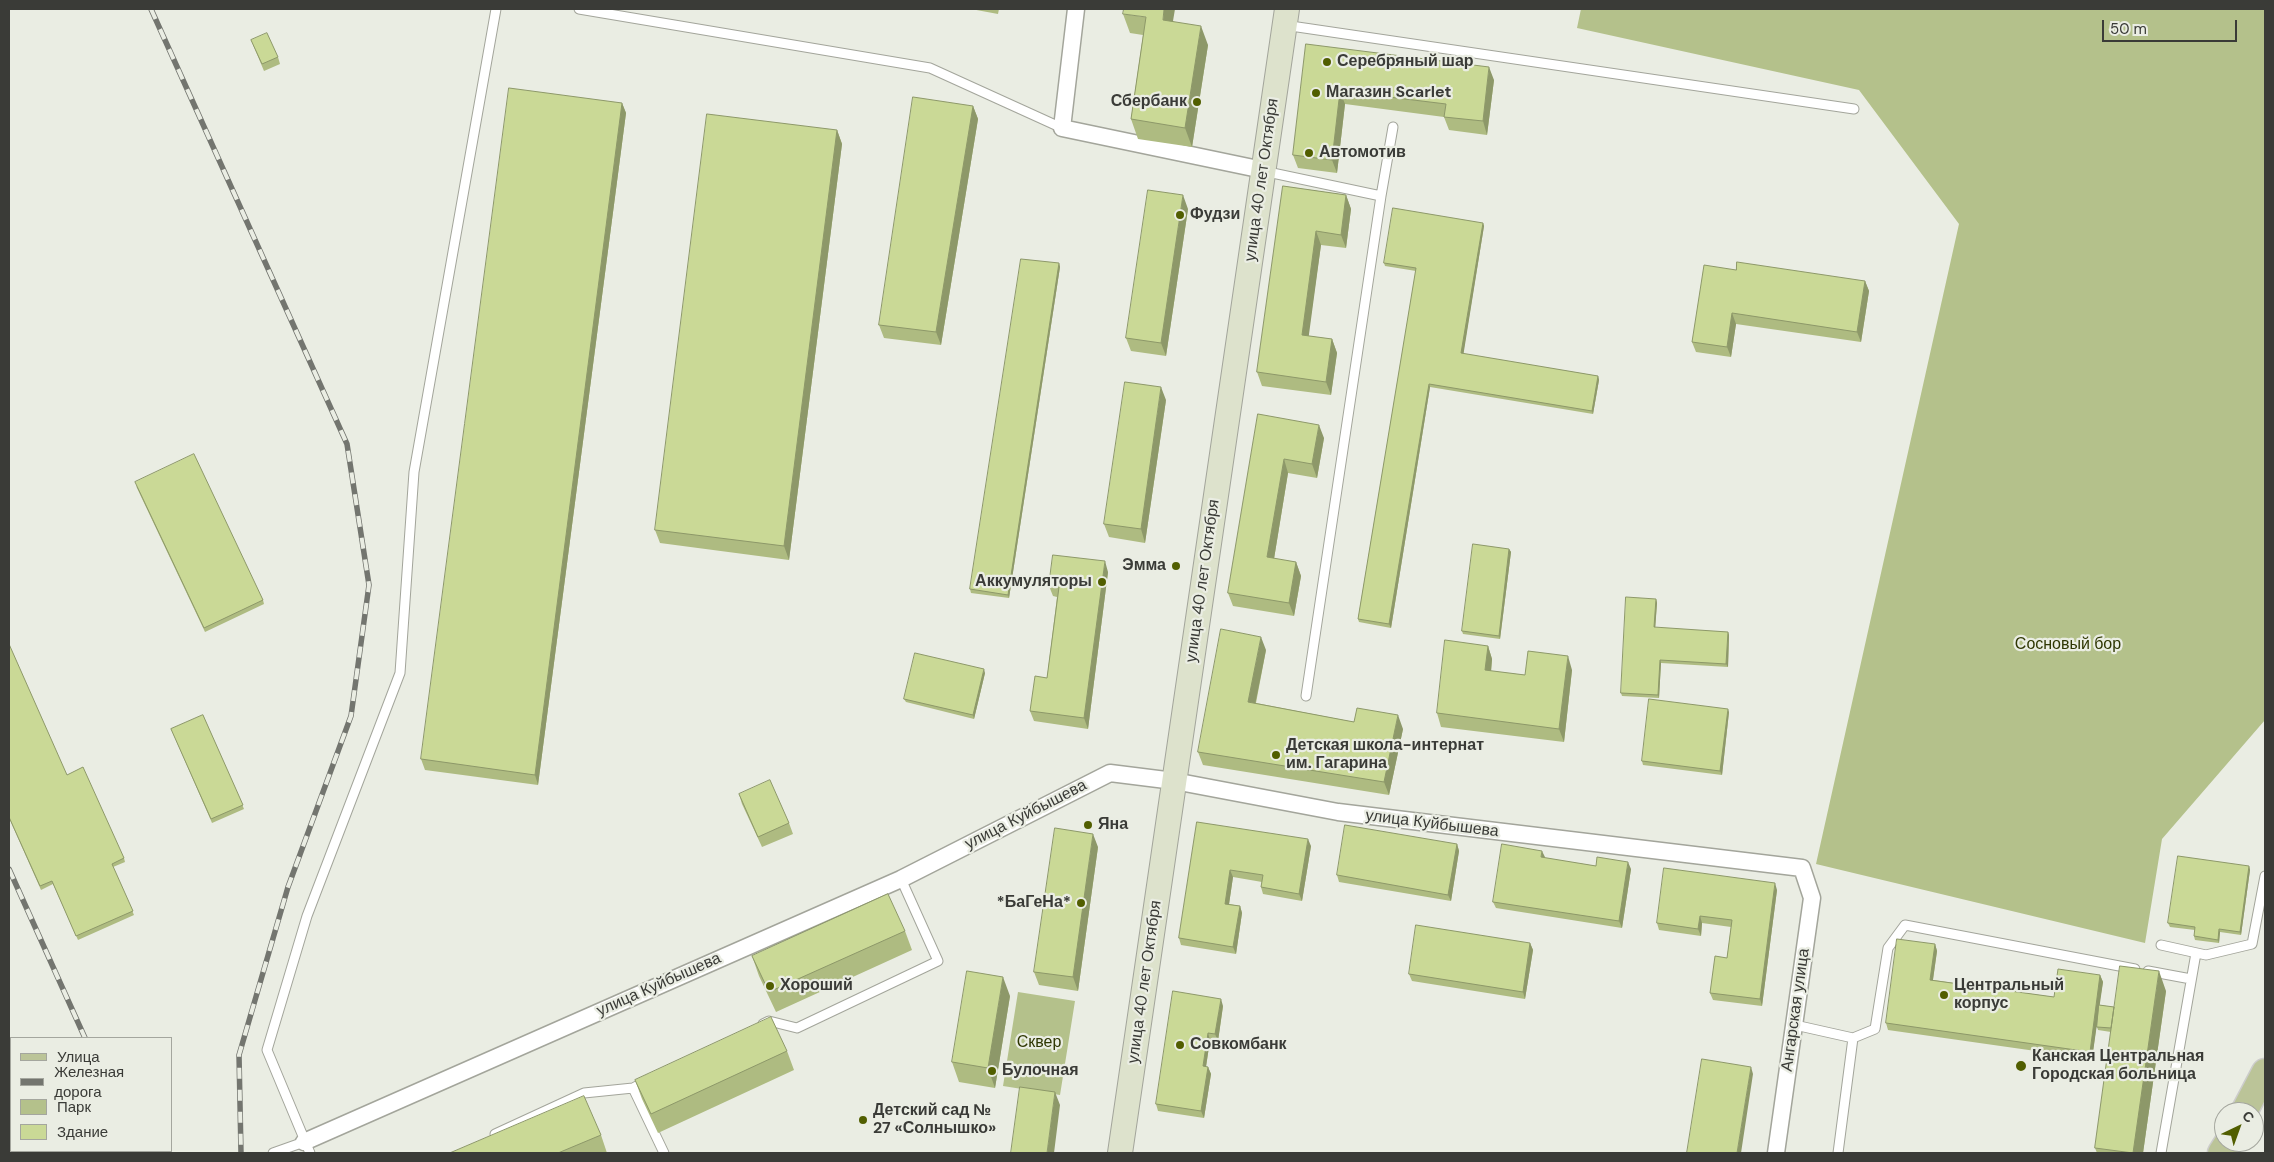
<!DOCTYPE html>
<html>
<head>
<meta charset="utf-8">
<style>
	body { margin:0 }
	#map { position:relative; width:2274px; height:1162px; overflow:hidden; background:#eaede3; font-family:"DM Sans",sans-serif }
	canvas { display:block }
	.frame { position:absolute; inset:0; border:10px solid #3a3b37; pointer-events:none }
	.legend { position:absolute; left:10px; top:1037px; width:162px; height:115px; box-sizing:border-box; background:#eaede3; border:1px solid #a4a69e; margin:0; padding:6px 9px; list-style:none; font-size:15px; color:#3a3b37 }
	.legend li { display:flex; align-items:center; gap:10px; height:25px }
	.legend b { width:25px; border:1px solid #a4a69e }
	.north { position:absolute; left:2214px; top:1102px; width:50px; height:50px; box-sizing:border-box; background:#eaede3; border:1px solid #a4a69e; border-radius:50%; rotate:42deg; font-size:14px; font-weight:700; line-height:20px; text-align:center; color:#3a3b37 }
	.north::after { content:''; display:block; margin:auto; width:18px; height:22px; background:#515e00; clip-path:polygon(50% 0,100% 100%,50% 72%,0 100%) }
	.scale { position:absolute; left:2102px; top:20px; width:135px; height:22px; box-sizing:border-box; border:2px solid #3a3b37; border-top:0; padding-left:6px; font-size:15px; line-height:18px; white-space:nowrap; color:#3a3b37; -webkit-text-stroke:4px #eaede3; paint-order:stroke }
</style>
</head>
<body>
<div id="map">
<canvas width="2274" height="1162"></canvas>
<div class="frame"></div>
<ul class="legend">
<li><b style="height:6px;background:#bbc498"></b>Улица</li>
<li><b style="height:6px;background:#73756f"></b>Железная дорога</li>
<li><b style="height:14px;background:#b4c18b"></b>Парк</li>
<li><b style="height:14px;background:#cad996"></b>Здание</li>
</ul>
<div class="north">С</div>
<div class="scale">50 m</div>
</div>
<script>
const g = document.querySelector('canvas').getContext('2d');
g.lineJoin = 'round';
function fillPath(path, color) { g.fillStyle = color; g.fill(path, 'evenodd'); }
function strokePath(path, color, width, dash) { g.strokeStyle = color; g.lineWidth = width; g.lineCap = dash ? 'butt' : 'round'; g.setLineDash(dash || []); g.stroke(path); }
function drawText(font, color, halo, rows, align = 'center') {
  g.font = font + ' "DM Sans",sans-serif'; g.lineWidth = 4.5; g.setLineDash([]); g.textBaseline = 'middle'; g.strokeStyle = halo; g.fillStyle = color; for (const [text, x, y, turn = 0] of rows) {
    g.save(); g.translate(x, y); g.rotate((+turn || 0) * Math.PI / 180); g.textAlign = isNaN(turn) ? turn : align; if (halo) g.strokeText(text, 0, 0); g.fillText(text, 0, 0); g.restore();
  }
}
fillPath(new Path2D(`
	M1581,9h684v711l-103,119 -17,104 -329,-79 143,-640 -100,-134 -282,-62z
	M1018,992l57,9 -15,94 -57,-9z`), '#b4c18b');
const lane = new Path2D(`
	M579,9l351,59 132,60
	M1284,25l570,84
	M1263,171l118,25
	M1306,696l75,-500 12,-69
	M2161,945l45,10 46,-11 13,-68
	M2148,971l43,8
	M763,1024l6,-3 28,7 141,-67 -37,-82
	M1795,1025l58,13
	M648,1080l-15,8 31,65
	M495,1134l89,-41 49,-5
	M273,1153l31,-11
	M310,1153l-43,-103 40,-134 93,-243 14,-201 82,-463
	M1838,1153l15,-115 22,-9 13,-81 17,-23 230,44
	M2161,1153l35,-200`);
const street = new Path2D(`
	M1076,9l-14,119 201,42
	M304,1142l597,-263 209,-106 64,8 164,31 464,56 10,30 -36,255`);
const secondary = new Path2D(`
	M1120,1153l167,-1144`);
const primary = new Path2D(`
	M2244,1112l21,-40
	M2221,1153l7,-11`);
strokePath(lane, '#a3a59b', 11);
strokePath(street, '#a3a59b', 19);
strokePath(secondary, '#a3a59b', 26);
strokePath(primary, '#cccccb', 29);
strokePath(lane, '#fff', 9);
strokePath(street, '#fff', 16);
strokePath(secondary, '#dde2cc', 24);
strokePath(primary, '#bbc498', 26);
const rail = new Path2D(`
	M151,9l196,435 22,141 -18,131 -63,171 -49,168 2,98
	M9,869l76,169
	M136,1151l1,2`);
strokePath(rail, '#73756f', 5.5);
strokePath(rail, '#eaede3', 4, [11]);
fillPath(new Path2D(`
	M971,9h28l-1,5z
	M1123,14l50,7 35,24 -16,102 -54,-8 -7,-20 12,-84 -13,-2z
	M251,40l27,17 2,7 -16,7z
	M1306,44l188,36 -7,55 -38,-5 -5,-13 -99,-13 -8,69 -39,-5 -5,-13z
	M622,103l4,10 -88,672 -113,-15 -4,-11z
	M973,106l5,13 -37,226 -57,-7 -5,-13z
	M837,130l5,14 -53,416 -129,-17 -5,-13z
	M1283,186l63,9 5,14 -5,39 -25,-3 -13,91 24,3 5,14 -6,42 -69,-9 -5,-14z
	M1188,209l-22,147 -35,-5 -5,-13z
	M1483,223l1,3 -21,128 135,22 1,4 -6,34 -163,-27 -39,241 -32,-6 -1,-3 58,-348 -31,-5 -1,-3z
	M1059,263l1,4 -51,331 -38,-5 -1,-4z
	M1736,270l129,11 4,10 -8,51 -125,-18 -5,33 -35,-5 -4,-10z
	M1166,400l-21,143 -36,-6 -5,-13z
	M1258,414l66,24 -7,40 -29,-5 -14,86 22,3 5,14 -7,40 -61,-10 -5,-13z
	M136,486l127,114 1,4 -59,28z
	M1509,549l2,3 -11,87 -37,-5 -1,-3z
	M1108,572l-20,157 -54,-8 -4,-10 17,-33 10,-81 -4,-1 -4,-10z
	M1656,599l1,4 -2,25 73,4 1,3 -1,32 -67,-4 -2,35 -37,-2 -1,-3z
	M1488,646l4,13 -1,12 34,4 47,-5 -8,72 -123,-15 -4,-14z
	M1266,650l-10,53 98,19 49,7 -14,66 -186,-30 -5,-13z
	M985,673l-11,46 -68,-17 -2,-3z
	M1729,712l-7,63 -79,-10 -1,-4z
	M203,715l41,94 -32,14 -41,-94z
	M67,775l57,83 1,4 -12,5 21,48 -56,25 -25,-56 -12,6 -32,-72z
	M739,794l50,29 4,11 -31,13 -20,-43z
	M1197,822l114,24 -9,55 -39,-7 -2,-7 1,-5 -29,-5 -4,27 11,2 2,7 -6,41 -55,-9 -2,-7z
	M1457,844l2,7 -8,50 -112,-19 -2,-7z
	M1098,847l-20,144 -39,-6 -5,-13z
	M1545,858l51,8 35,3 -9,59 -126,-20 -3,-6z
	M2249,866l1,4 -9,65 -21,-3 -1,11 -24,-3 -1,-4 1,-6 -25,-3 -2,-4z
	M1777,890l-15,116 -49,-6 -3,-7 17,-35 4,-31 -29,-4 -1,13 -42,-6 -2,-7z
	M905,931l7,19 -136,62 -17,-36 -7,-20z
	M1530,943l3,7 -8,49 -113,-18 -3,-7z
	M1935,944l2,7 -4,29 121,17 46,-22 3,7 -4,23 15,2 52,-16 -23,162h-46l-2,-5 16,-116 -13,-2 -1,-3 1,-13 -6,45 -204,-29 -2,-7z
	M1010,996l-15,92 -36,-6 -7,-20z
	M1223,1006l-5,35 -8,-1 -4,27h2l3,7 -7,44 -46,-7 -2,-7z
	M787,1051l7,19 -136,63 -16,-34 -7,-19z
	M601,1135l6,18h-157z`), '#aebb81');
fillPath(new Path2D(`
	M1164,9h11l-5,30 -7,-19z
	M1201,26l7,19 -16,102 -7,-19z
	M1489,67l5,13 -7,55 -4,-14z
	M1340,91l5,13 -8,69 -5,-13z
	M622,103l4,10 -88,672 -3,-10z
	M973,106l5,13 -37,226 -5,-13z
	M837,130l5,14 -53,416 -5,-14z
	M1183,195l5,14 -22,147 -5,-13z
	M1346,195l5,14 -5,39 -5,-13z
	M1483,223l1,3 -21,131 -2,-4z
	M1316,231l5,14 -14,104 -5,-14z
	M1059,263l1,4 -51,331 -1,-3z
	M1865,281l4,10 -8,51 -4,-10z
	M1732,313l4,11 -5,33 -4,-10z
	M1332,339l5,14 -6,42 -5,-13z
	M1598,376l1,4 -6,34 -1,-3z
	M1429,384l1,3 -39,241 -2,-4z
	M1161,387l5,13 -21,143 -4,-14z
	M1319,425l5,13 -7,40 -5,-14z
	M1284,459l4,14 -16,98 -5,-14z
	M1509,549l2,3 -11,87 -1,-3z
	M1105,561l3,11 -20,157 -4,-11z
	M1296,562l5,14 -7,40 -5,-13z
	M1656,599l1,4 -2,28 -1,-4z
	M1728,632l1,3 -1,32 -2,-3z
	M1261,637l5,13 -13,65 -5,-13z
	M1488,646l4,13 -2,25 -5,-14z
	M1568,656l4,14 -8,72 -5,-13z
	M1660,660l1,3 -2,35 -1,-3z
	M984,669l1,4 -11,46 -1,-4z
	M1728,709l1,3 -7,63 -2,-4z
	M1398,715l5,14 -14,66 -5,-13z
	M1093,834l5,13 -20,144 -5,-14z
	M1308,839l3,7 -9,55 -3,-7z
	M1457,844l2,7 -8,50 -3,-6z
	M1542,851l3,6 -1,7 -3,-7z
	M1628,862l3,7 -9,59 -3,-7z
	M2249,866l1,4 -9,65 -1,-3z
	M1230,870l3,7 -5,34 -3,-7z
	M1775,883l2,7 -15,116 -2,-7z
	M1240,906l2,7 -6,41 -3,-7z
	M1700,916l2,7 -1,13 -3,-7z
	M2219,929l1,3 -1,11 -1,-3z
	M1530,943l3,7 -8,49 -2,-7z
	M1935,944l2,7 -5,35 -2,-6z
	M2159,971l7,20 -23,162h-10z
	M2100,975l3,7 -11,77 -2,-7z
	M1003,977l7,19 -15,92 -7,-20z
	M1221,999l2,7 -5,35 -3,-7z
	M1208,1033l2,7 -5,33 -2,-7z
	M1208,1067l3,7 -7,44 -3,-7z
	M1751,1067l2,7 -12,79h-4z
	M1055,1092l5,13 -6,48h-7z`), '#8d9869');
const building = new Path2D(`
	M1124,9h40l-1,11 38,6 -16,102 -54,-9 15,-102 -23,-3z
	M267,33l11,24 -16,7 -11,-24z
	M1306,44l183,23 -6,54 -39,-4 2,-13 -106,-13 -8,69 -39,-5z
	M509,88l113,15 -87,672 -114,-16z
	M913,97l60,9 -37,226 -57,-7z
	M707,114l130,16 -53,416 -129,-16z
	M1283,186l63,9 -5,40 -25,-4 -14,104 30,4 -6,43 -69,-10z
	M1148,190l35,5 -22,148 -35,-5z
	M1393,208l90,15 -22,130 137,23 -6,35 -163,-27 -40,240 -31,-5 58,-351 -32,-5z
	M1021,259l38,4 -51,332 -38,-6z
	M1737,262l128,19 -8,51 -125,-19 -5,34 -35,-5 12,-77 32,5z
	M1125,382l36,5 -20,142 -37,-5z
	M1258,414l61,11 -7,39 -28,-5 -17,98 29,5 -7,41 -61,-10z
	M194,454l69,146 -59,28 -69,-146z
	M1473,544l36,5 -10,87 -37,-5z
	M1053,555l52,6 -21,157 -54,-7 5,-35 12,2 12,-91 -10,-1z
	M1626,597l30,2 -2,28 74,5 -2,32 -66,-4 -2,35 -37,-2z
	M1221,629l40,8 -13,65 106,20 3,-14 41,7 -14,67 -186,-30z
	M1445,640l43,6 -3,24 40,5 3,-24 40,5 -9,73 -122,-16z
	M9,644l58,131 16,-8 41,91 -12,6 21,47 -57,25 -24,-55 -12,5 -31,-69z
	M915,653l69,16 -11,46 -69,-16z
	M1649,699l79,10 -8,62 -78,-10z
	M203,715l40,90 -32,14 -40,-90z
	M770,780l19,43 -31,14 -19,-43z
	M1197,822l111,17 -9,55 -38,-7 2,-12 -33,-5 -5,34 15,2 -7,41 -54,-9z
	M1345,825l112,19 -9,51 -111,-20z
	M1055,828l38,6 -20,143 -39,-5z
	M1502,844l40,7 -1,6 55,9 1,-9 31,5 -9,59 -126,-19z
	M2178,856l71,10 -9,66 -21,-3 -1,11 -24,-4 1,-9 -27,-4z
	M1664,868l111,15 -15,116 -50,-6 5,-37 12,2 5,-38 -32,-4 -2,13 -41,-6z
	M888,894l17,37 -136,61 -17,-36z
	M1416,925l114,18 -7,49 -114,-18z
	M1897,939l38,5 -5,36 124,17 4,-28 42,6 -10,77 -204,-29z
	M2120,966l39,5 -26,182 -38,-5z
	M967,971l36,6 -15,91 -36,-6z
	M1173,991l48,8 -6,35 -7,-1 -5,33 5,1 -7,44 -45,-7z
	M2099,1005l15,2 -3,21 -14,-1z
	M771,1017l16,34 -136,63 -16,-34z
	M1702,1059l49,8 -14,86h-50z
	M1020,1087l35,5 -8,61h-36z
	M584,1096l17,39 -43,18h-108z`);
fillPath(building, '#cad996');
strokePath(building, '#8d9869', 1);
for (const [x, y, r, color] of [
	[1327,62,5,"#515e00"],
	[1316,93,5,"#515e00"],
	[1197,102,5,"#515e00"],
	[1309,153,5,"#515e00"],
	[1180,215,5,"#515e00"],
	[1176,566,5,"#515e00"],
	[1102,582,5,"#515e00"],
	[1276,755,5,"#515e00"],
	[1088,825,5,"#515e00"],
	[1081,903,5,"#515e00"],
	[770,986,5,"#515e00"],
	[1944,995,5,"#515e00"],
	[1180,1045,5,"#515e00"],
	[2021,1066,6,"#515e00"],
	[992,1071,5,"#515e00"],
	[863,1120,5,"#515e00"]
]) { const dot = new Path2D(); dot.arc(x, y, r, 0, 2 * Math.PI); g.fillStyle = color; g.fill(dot); strokePath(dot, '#eaede3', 2); }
drawText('bold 16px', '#3a3b37', '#eaede3', [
	["Серебряный шар",1337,62],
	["Магазин Scarlet",1326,93],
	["Сбербанк",1187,102,"right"],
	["Автомотив",1319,153],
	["Фудзи",1190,215],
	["Эмма",1166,566,"right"],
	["Аккумуляторы",1092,582,"right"],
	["Детская школа-интернат",1286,746],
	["им. Гагарина",1286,764],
	["Яна",1098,825],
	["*БаГеНа*",1071,903,"right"],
	["Хороший",780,986],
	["Центральный",1954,986],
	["корпус",1954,1004],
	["Совкомбанк",1190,1045],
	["Канская Центральная",2032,1057],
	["Городская больница",2032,1075],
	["Булочная",1002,1071],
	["Детский сад №",873,1111],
	["27 «Солнышко»",873,1129]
], 'left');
drawText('16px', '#3a3b37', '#eaede3', [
	["улица 40 лет Октября",1262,180,-82],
	["улица 40 лет Октября",1203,581,-82],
	["улица Куйбышева",1026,815,-27],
	["улица Куйбышева",1432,824,7],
	["улица 40 лет Октября",1145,982,-82],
	["улица Куйбышева",659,985,-24],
	["Ангарская улица",1796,1010,-82]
]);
drawText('16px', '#2f3703', '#eaede3', [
	["Сосновый бор",2068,645],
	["Сквер",1039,1043]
]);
</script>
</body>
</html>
